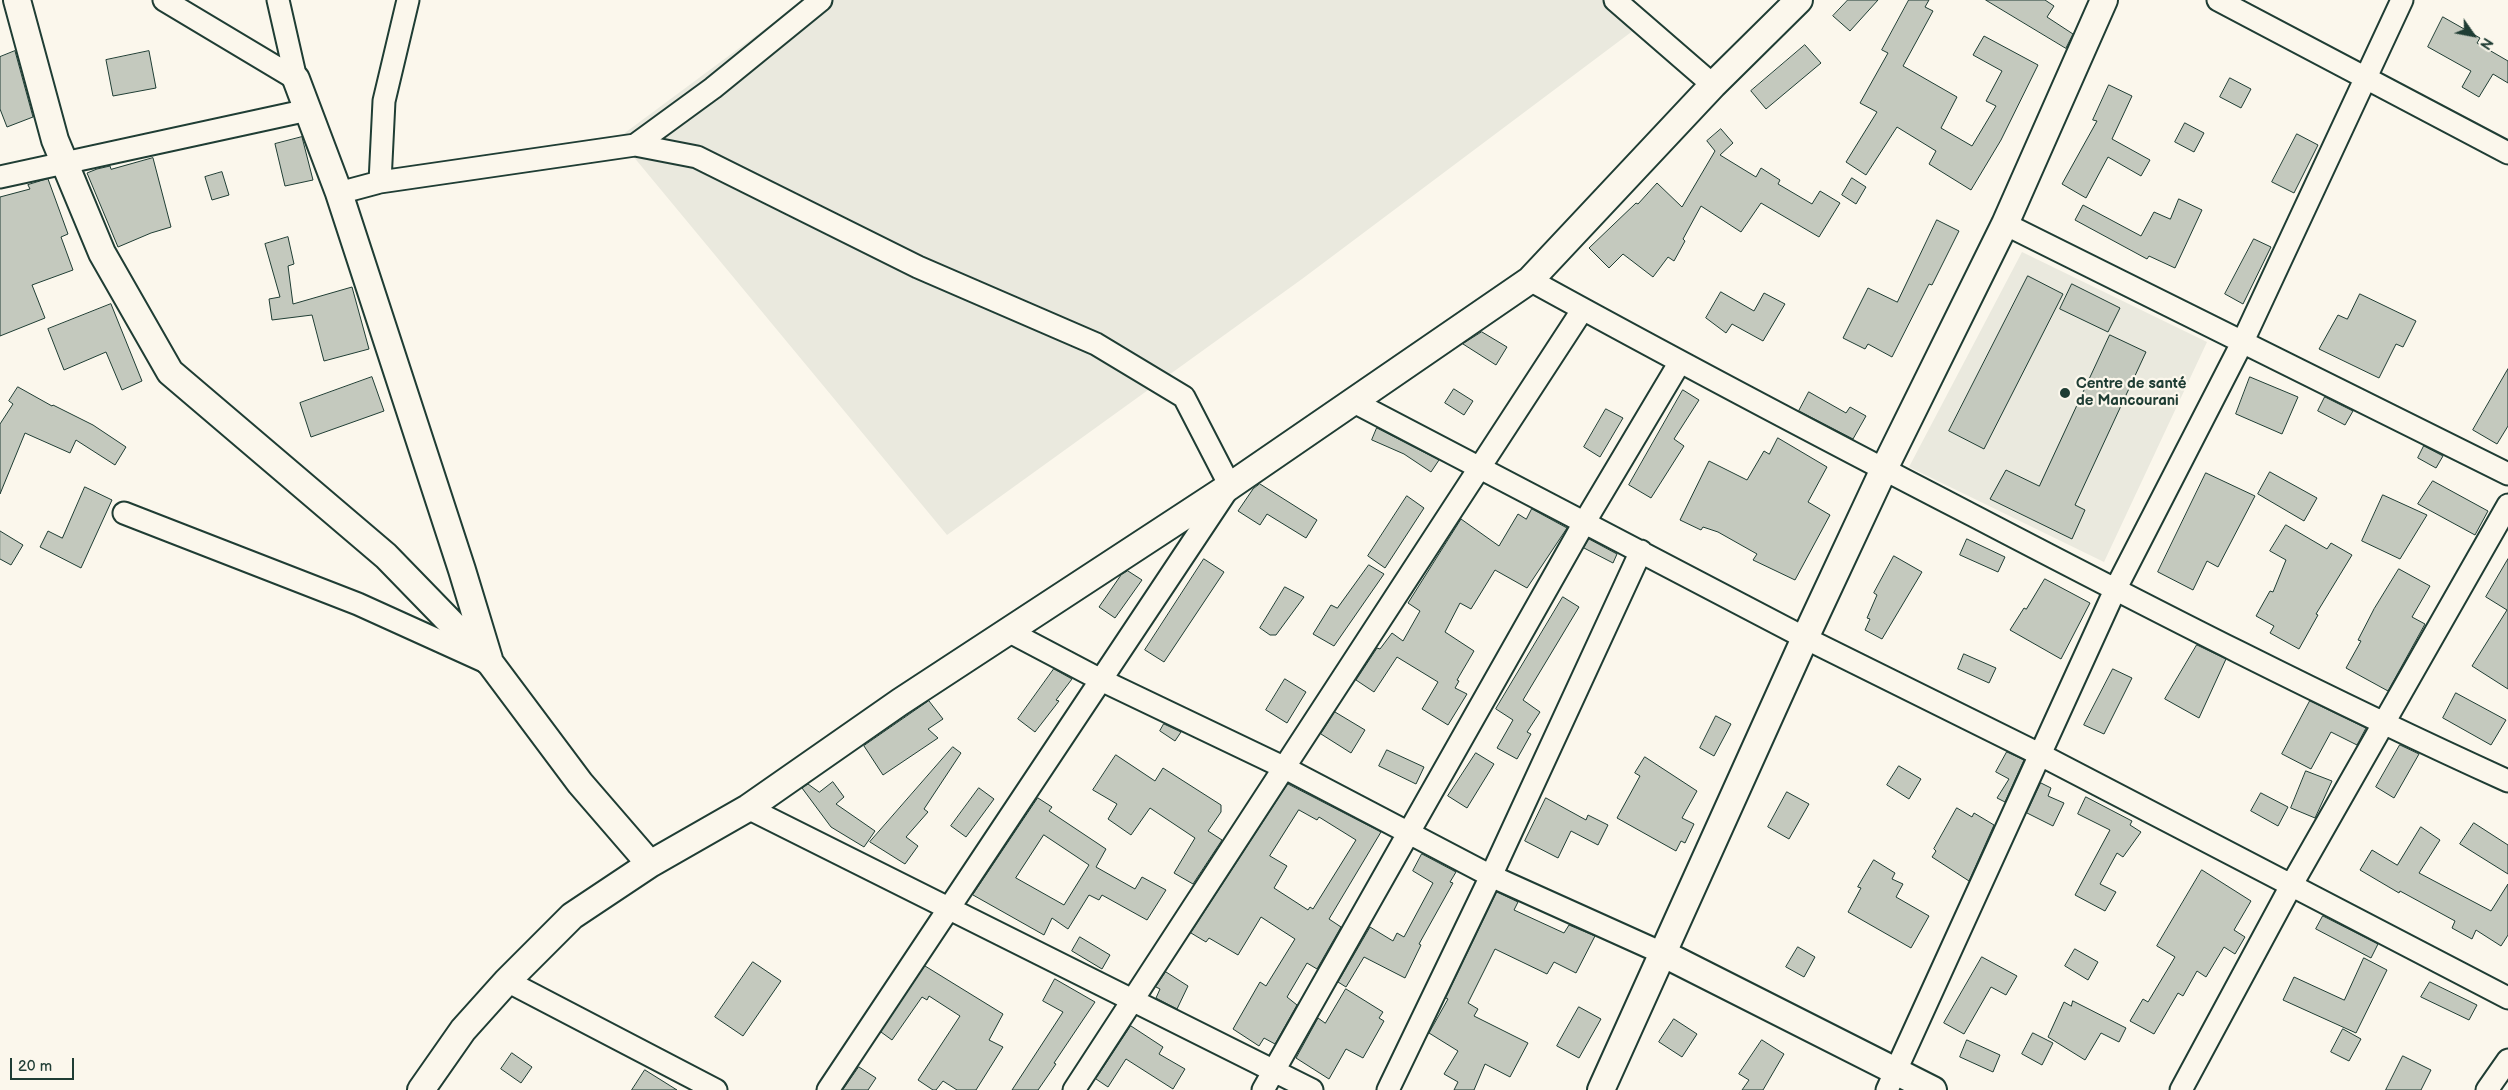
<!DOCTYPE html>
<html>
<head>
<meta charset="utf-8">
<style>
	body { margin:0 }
	#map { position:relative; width:2508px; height:1090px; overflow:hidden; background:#fbf7ec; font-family:"Balsamiq Sans",sans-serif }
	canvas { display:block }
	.north { position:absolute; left:2448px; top:10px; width:50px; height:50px; -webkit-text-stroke:4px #fbf7ec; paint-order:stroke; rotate:123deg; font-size:14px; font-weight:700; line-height:20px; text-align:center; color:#1f3d34 }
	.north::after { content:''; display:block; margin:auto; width:18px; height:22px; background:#1f3d34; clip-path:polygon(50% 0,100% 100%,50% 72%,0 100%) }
	.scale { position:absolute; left:10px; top:1058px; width:64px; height:22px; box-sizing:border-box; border:2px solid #1f3d34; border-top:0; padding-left:6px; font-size:15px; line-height:18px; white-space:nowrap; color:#1f3d34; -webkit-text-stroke:4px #fbf7ec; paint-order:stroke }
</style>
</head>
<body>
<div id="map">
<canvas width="2508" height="1090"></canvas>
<div class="north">N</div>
<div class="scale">20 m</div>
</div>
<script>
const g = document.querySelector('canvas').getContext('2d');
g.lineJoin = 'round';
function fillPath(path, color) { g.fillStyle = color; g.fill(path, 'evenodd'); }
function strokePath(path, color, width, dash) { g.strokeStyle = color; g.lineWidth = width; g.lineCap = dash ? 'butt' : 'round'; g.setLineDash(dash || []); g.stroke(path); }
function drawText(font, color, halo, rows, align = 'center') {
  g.font = font + ' "Balsamiq Sans",sans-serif'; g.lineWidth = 4.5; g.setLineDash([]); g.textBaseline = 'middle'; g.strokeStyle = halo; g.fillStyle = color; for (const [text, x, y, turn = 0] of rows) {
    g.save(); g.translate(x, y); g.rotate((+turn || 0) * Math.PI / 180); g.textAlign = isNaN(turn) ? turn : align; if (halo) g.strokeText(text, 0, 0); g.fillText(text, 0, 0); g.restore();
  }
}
fillPath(new Path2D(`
	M804,0h798l32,30 -332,249 -355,256 -329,-397z
	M2022,252l185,90 -103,220 -195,-95z`), '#eae9de');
const building = new Path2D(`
	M1848,0h30l-28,31 -17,-15z
	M1909,0h20l-4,7 8,4 -30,55 54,31 -16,31 31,18 24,-40 -10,-5 16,-30 -29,-16 11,-19 54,29 -37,75 -30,50 -42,-26 7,-13 -39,-24 -31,48 -20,-13 31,-50 -17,-9 28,-50 -6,-3z
	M1986,0h59l9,6 -7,11 26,17 -7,14z
	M2443,17l37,21 -3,5 31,18v22l-15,-9 -14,23 -17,-10 9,-16 -43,-24z
	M1805,45l16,18 -55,46 -15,-18z
	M15,51l18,66 -26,10 -7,-18v-52z
	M149,51l7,37 -43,8 -7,-36z
	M2230,78l21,11 -10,19 -21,-11z
	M2109,85l23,11 -20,43 38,21 -9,16 -33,-19 -22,41 -24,-14 35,-63 -4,-1z
	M2185,123l19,10 -10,19 -19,-10z
	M1721,129l12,14 -13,12 36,22 5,-9 19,12 -2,4 34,20 8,-13 20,12 -21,34 -58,-34 -20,29 -40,-26 -18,33 2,2 -11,20 -6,-4 -15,20 -30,-23 -14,14 -20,-20 47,-45 2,1 19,-21 25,24 33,-56 -8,-10z
	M2297,134l21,11 -24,48 -22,-11z
	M302,137l11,43 -28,6 -10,-42z
	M153,158l18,69 -20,6 -33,14 -31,-74 10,-4 13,-3 1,3z
	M222,172l7,23 -17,5 -7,-23z
	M1852,178l14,9 -10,17 -14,-9z
	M48,179l20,55 -7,3 12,33 -41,15 13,33 -45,18v-139l30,-8 -2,-4z
	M2179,199l23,11 -27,58 -26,-12 -2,3 -72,-39 8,-15 58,31 13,-24 16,7z
	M1937,220l22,11 -27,54 -3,-1 -37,73 -24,-13 -3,5 -22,-11 25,-50 29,14z
	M288,237l6,27 -6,2 5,38 59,-17 17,62 -45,12 -12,-46 -40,5 -3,-21 11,-2 -15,-53z
	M2254,239l17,8 -28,57 -18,-10z
	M2028,276l35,18 -79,155 -35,-18z
	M2072,284l48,24 -12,24 -48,-23z
	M1721,292l33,19 10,-18 21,11 -22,37 -31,-17 -6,9 -20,-15z
	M2360,294l56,27 -13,26 -7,-3 -17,34 -60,-29 19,-34 9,4z
	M111,304l31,77 -20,9 -16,-38 -42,18 -16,-41z
	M1482,332l25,15 -11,18 -33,-21z
	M2110,335l36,17 -71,153 10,5 -13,29 -82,-40 16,-29 33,16z
	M2508,369v57l-11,18 -24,-14z
	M372,377l12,34 -73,26 -11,-34z
	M2250,377l48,20 -16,37 -46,-20z
	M18,387l34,19 1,-1 40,20 33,22 -11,18 -39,-25 -6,13 -45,-20 -25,61v-70l13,-20 -4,-3z
	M1454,389l19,12 -9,14 -19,-12z
	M1683,390l16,10 -25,39 10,7 -33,52 -22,-13z
	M1809,392l37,21 4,-6 16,9 -13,23 -54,-28z
	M2325,397l28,14 -8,14 -27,-14z
	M1606,409l17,9 -23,39 -16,-10z
	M1377,428l62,32 -8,12 -27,-18 -32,-14z
	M1778,438l49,29 -19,35 22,13 -35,65 -42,-20 4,-6 -39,-22 -15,-5 -2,3 -21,-10 29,-59 38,19 17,-29 5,3z
	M2424,446l19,10 -7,12 -18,-10z
	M2270,472l47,26 -13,23 -46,-27z
	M2206,473l49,23 -37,71 -11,-6 -14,29 -35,-18z
	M2433,481l55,30 -13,24 -57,-31z
	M1260,484l57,36 -11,18 -39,-24 -7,11 -22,-14 15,-22z
	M85,487l27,13 -31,68 -41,-21 8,-16 14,7z
	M2383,495l44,20 -27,44 -38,-18z
	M1407,496l17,12 -39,60 -17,-12z
	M1532,509l35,19 -40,60 -32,-18 -24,39 -11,-6 -15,29 29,19 -17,29 2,1 -4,7 12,6 -19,31 -26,-16 16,-27 -41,-25 -23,35 -18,-12 21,-32 3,1 12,-16 11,8 17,-30 -12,-8 53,-84 38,27 19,-32 8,5z
	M2286,525l41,24 4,-6 21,12 -36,59 2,1 -19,34 -29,-16 4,-7 -18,-10 14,-25 3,1 13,-32 -16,-9z
	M0,531l23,14 -12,20 -11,-6z
	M1589,539l28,15 -4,9 -29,-15z
	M1967,539l38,18 -7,15 -38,-17z
	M1894,556l28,16 -40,67 -17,-9 5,-11 -3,-1 10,-23 -3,-2z
	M1204,559l20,13 -60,90 -19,-12z
	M2508,559v130l-36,-23 35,-56 -21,-13z
	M1369,565l15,9 -50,72 -21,-12 18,-29 6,3z
	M2399,569l31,17 -18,31 13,7 -37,67 -42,-23 15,-27 -3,-1 16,-31z
	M1128,571l14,9 -27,38 -16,-11 22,-32z
	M2045,579l45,24 -29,56 -51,-29 14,-22 2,1z
	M1285,587l19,10 -28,38h-6l-10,-7z
	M1563,597l16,10 -56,93 17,12 -13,20 4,2 -14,25 -20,-11 16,-28 -17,-11z
	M2197,645l29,14 -27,59 -34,-19z
	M1964,654l32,14 -7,15 -31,-14z
	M1054,669l18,10 -16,21 3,1 -24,31 -17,-13z
	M2113,669l19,9 -28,56 -20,-9z
	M1285,679l21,13 -19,31 -21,-13z
	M2456,693l50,27 -15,25 -48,-27z
	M929,701l14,18 -15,10 10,9 -55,37 -19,-29z
	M2310,701l56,27 -9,17 -26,-13 -20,37 -29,-15z
	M1335,712l30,18 -14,23 -30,-19z
	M1716,716l15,8 -17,32 -14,-8z
	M1164,724l17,8 -6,9 -15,-10z
	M2400,745l19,9 -25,44 -18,-11z
	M953,747l8,6 -37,56 4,3 -22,25 12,9 -13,18 -35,-22z
	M1387,750l37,17 -8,17 -37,-18z
	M2007,752l17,8 -19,42 -8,-4 12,-19 -13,-7z
	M1476,753l18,11 -27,44 -19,-12z
	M1116,755l39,26 8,-13 58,37v7l-13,19 14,9 -29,44 -19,-11 21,-35 -45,-30 -19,27 -23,-16 9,-15 -24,-14z
	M1645,757l52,34 -15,27 12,6 -9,19 -4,-2 -5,10 -59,-33 23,-42 -5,-3z
	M1899,766l22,13 -12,20 -22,-14z
	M2306,771l26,10 -17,37 -24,-10z
	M833,782l11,15 -8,7 39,27 -11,16 -33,-20 -29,-39 6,-4 11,8z
	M2041,783l10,5 -3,8 16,7 -11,23 -26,-13z
	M1288,784l93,48 -52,87 12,8 -24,42 -10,-6 -20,34 10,8 -22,39 -11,-6 -5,8 -26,-17 27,-47 6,4 29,-47 -34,-22 -23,38 -29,-17 -3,4 -15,-9zM1299,810l18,10 2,-3 37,23 -43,69 -3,-2 -2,3 -34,-22 13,-22 -17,-10z
	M979,788l15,11 -28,38 -15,-11z
	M1787,792l22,12 -20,35 -21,-12z
	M2261,793l27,14 -10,19 -27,-15z
	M2086,797l46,24 -2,4 11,7 -18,25 -6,-4 -17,31 16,8 -11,19 -30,-16 35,-65 -32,-16z
	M1038,798l14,9 -3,4 57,38 -10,18 39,22 7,-12 24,13 -19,30 -45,-25 -3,5 -10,-5 -21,34 -16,-11 -8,17 -71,-40zM1044,835l45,30 -25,40 -48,-27z
	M1546,798l40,22 2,-5 20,10 -10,20 -27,-14 -13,27 -33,-17z
	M1957,808l15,9 2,-4 20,12 -25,56 -37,-24 4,-6 -2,-2z
	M2474,823l34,22v29l-48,-30z
	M2421,827l19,13 -21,33 72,38 17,-27v51l-7,11 -25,-16 -4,9 -20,-11 3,-7 -55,-30 -1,2 -39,-23 12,-20 25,15z
	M1422,854l34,18 -6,10 3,1 -34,61 2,1 -16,33 -41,-21 -18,30 -8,-5 32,-55 23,14 4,-8 7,4 29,-54 -20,-12z
	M1874,860l21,13 -3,6 11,5 -7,13 33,19 -18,32 -63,-36 13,-24 -3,-1z
	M2202,870l49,31 -17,29 11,7 -10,17 -11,-7 -18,30 -9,-6 -14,25 -5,-3 -24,41 -24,-13 13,-22 5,3 27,-45 -18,-11z
	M1497,892l21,10 -4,8 50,23 5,-8 26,11 -19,37 -22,-11 -7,12 -52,-25 -27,54 10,6 -4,7 54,27 -18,34 -25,-13 -11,26h-20l4,-8 -14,-8 14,-23 -29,-18 19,-34 -2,-1z
	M2323,916l55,28 -7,14 -55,-29z
	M1080,937l30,18 -8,14 -30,-18z
	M1798,947l17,10 -11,20 -18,-10z
	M2075,949l23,13 -10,18 -23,-14z
	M1982,957l35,19 -11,19 -15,-8 -27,47 -20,-11z
	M2364,958l23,12 -31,63 -73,-33 11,-23 50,23z
	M753,962l28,19 -38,55 -28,-19z
	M925,966l78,48 -14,26 14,7 -27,43h-19l-14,-9 -7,9h-3l-15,-10 42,-64 -31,-20 -2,4 -5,-3 -30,43 -11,-8z
	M1166,972l22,14 -11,23 -21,-11 4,-9 -4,-2z
	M1055,979l40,23 -41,61 2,1 -18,26h-26l51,-78 -20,-11z
	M2430,982l47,23 -8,15 -48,-23z
	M1346,989l37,23 -4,6 5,3 -21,37 -17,-9 -17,30 -33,-21 22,-40 7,5z
	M2073,1001l53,27 -7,14 -18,-9 -16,27 -37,-23 16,-35 7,4z
	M1579,1007l22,12 -22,39 -22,-12z
	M1674,1019l23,15 -15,23 -23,-15z
	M1131,1026l32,21 -4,7 26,15 -12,20 -47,-30 -18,28 -12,-8z
	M2343,1029l18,10 -12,22 -18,-9z
	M2033,1033l20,10 -11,22 -20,-11z
	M1762,1040l22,14 -21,36h-21l7,-10 -10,-6z
	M1967,1040l33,15 -7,17 -33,-15z
	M512,1053l20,14 -11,16 -20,-14z
	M2403,1056l28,14 -10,20h-35z
	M859,1067l17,11 -8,12h-25z
	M645,1070l32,20h-45z`);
fillPath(building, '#c4c9be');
strokePath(building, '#1f3d34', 1);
const minor = new Path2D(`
	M164,0l132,79
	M278,0l18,79
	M1615,0l98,85
	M2218,0l290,153
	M635,145l78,-57 108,-88
	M0,177l308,-67
	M380,182l4,-81 24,-101
	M339,193l41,-11 255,-37 62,12 221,110 178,77 88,53 46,89 -402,604
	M2005,224l503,250
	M1530,280c147,81 295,159 444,236 176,92 353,183 534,265
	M1352,401l453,237 234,116 469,244
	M124,513l234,91 128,58
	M1008,631l93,49 184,88 206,108 171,77
	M748,808l564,282
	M507,981l209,109
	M1074,1090l509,-781
	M1263,1090l321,-567 96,-161
	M1388,1090l103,-214 150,-325
	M1887,1090l228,-500 128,-249 159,-341
	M2181,1090l111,-206 216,-379
	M2487,1090l21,-30`);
const tertiary = new Path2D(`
	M17,0l38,140 47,113 68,119 216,184 105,108 89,119 70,81
	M296,79l43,114 123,377 27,89
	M1662,953l271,137
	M421,1090l42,-60 44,-49 65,-65 78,-52 98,-56 152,-106 330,-216 300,-206 183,-195 86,-85
	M1601,1090l204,-452 79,-169 121,-245 99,-224`);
strokePath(minor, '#1f3d34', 25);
strokePath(tertiary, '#1f3d34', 30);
strokePath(minor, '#fbf7ec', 21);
strokePath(tertiary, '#fbf7ec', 26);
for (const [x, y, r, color] of [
	[2065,393,6,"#1f3d34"]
]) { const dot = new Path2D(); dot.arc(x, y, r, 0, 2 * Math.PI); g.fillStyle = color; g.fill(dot); strokePath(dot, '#fbf7ec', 2); }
drawText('bold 15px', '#1f3d34', '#fbf7ec', [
	["Centre de santé",2076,384],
	["de Mancourani",2076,401]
], 'left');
</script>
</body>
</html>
